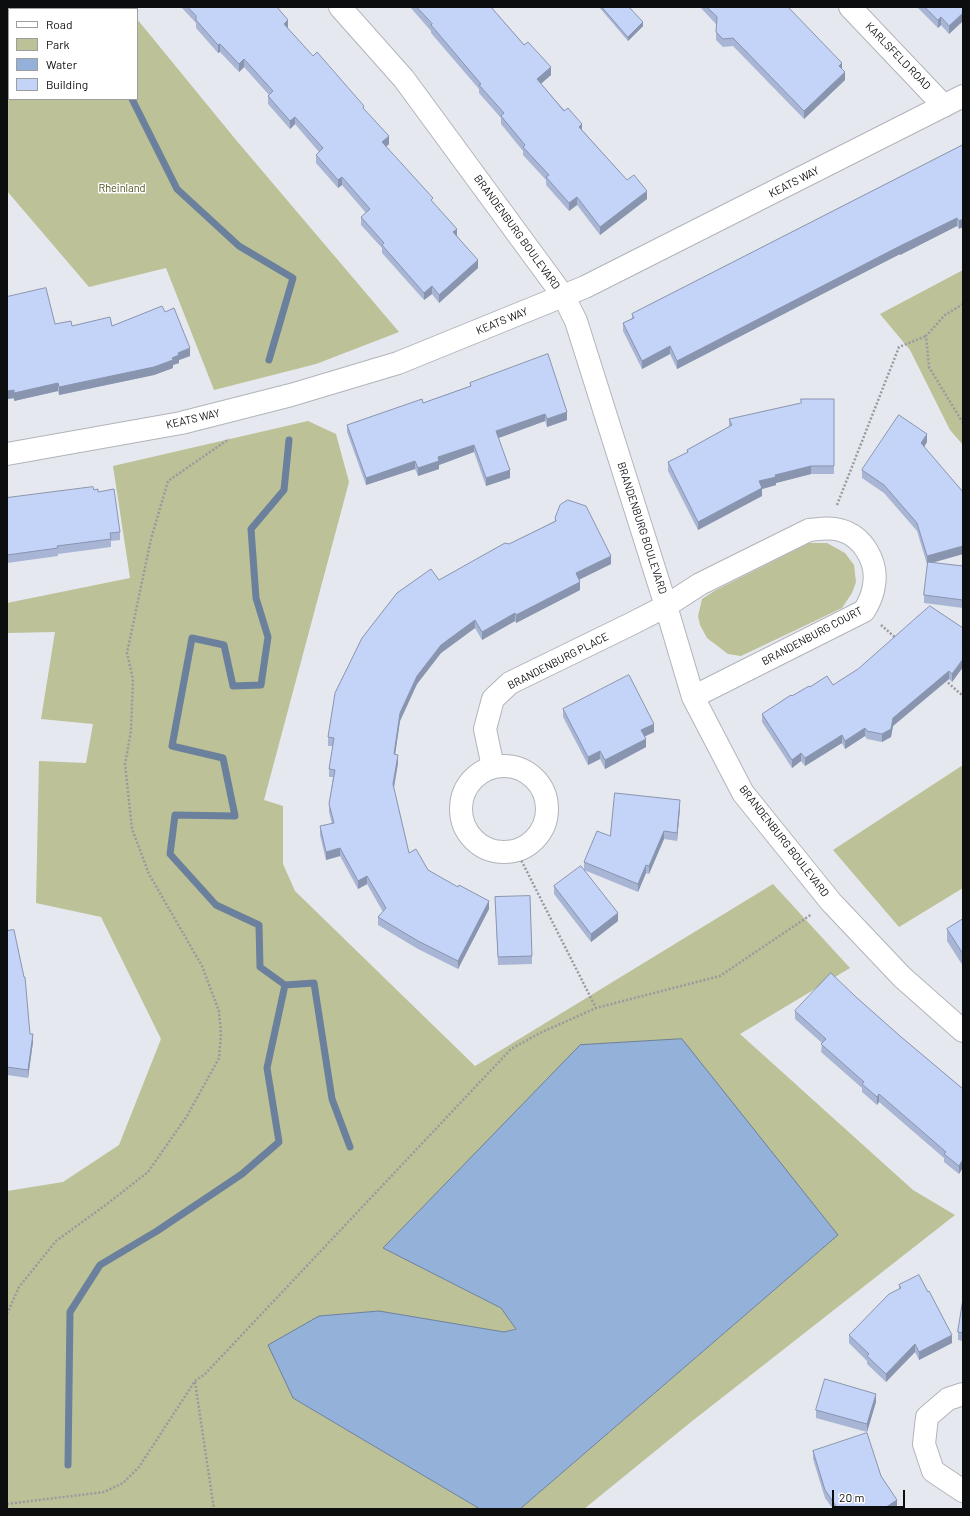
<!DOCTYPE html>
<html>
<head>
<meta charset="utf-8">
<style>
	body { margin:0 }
	#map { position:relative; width:970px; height:1516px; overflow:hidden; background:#e5e8ee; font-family:Barlow,sans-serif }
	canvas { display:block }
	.frame { position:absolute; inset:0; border:8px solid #0c0d0f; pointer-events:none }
	.legend { position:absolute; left:8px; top:8px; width:130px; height:92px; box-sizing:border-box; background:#fff; border:1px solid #9e9e9f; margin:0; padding:5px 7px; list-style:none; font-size:12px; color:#0c0d0f }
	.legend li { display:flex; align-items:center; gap:8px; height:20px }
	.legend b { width:20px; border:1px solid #9e9e9f }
	.scale { position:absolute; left:832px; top:1490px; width:73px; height:18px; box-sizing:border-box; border:2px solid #0c0d0f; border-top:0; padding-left:5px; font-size:12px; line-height:14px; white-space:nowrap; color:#0c0d0f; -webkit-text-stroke:3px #fff; paint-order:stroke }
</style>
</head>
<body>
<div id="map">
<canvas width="970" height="1516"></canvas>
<div class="frame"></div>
<ul class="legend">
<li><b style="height:5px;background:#fff"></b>Road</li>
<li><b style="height:11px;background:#bcc197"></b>Park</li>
<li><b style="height:11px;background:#94b1d9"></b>Water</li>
<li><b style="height:11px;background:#c4d3f8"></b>Building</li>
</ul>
<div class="scale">20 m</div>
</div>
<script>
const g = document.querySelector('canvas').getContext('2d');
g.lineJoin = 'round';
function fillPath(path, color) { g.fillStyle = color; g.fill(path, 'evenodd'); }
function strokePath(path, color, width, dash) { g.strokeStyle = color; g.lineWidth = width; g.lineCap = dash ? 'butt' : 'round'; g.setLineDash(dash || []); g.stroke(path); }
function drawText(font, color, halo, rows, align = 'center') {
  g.font = font + ' Barlow,sans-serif'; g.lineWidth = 3; g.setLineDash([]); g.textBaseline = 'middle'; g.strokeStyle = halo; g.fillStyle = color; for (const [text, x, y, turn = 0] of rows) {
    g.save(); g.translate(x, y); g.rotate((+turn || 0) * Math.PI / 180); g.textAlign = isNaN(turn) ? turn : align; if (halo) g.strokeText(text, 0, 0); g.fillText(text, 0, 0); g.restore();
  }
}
fillPath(new Path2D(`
	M7,7h121l1,2h-120v90h128v-80l99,121 163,192 -83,32 -102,26 -48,-122 -77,19 -82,-96z
	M963,270v175l-13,-15 -40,-80 -30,-36z
	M308,421l28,13 13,48 -85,318 19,6v58l12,27 180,175 298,-182 77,84 -110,66 173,156 42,25 -264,207 -107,87h-64l318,-274 -455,13 118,60 15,20 -12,4 -125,-21 -60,5 -26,82 187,111h-473v-318l56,-9 56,-37 42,-106 -60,-122 -65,-14 3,-142 47,2 7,-39 -52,-5 14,-87 -48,1v-30l123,-25 -17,-112z
	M809,543h18l18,10 9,12 2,17 -4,11 -10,15 -101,48 -13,-2 -21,-16 -7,-13 -2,-9 4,-17 14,-9z
	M963,765v123l-64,39 -66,-77z`), '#bcc197');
const water = new Path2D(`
	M682,1039l156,196 -318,274h-40l-187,-111 -25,-53 51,-29 60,-5 125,21 12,-3 -15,-21 -118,-60 197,-203z`);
fillPath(water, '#94b1d9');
strokePath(water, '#6b809c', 1);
strokePath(new Path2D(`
	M40,7l2,2
	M132,99l45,90 62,57 54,32 -24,82
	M289,440l-5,50 -33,39 5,69 12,39 -7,48 -28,1 -9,-41 -32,-7 -20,108 51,12 12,58 -60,-1 -5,39 46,51 43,20 1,42 25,18 29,-2 18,116 18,48
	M68,1465l2,-153 30,-47 57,-34 85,-57 37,-32 -12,-74 18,-83`), '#6b809c', 7);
const minor = new Path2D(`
	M340,7l64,72 160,218 12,24 90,285 27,91 50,96 88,109 71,75 61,54
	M850,7l94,99
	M7,454l174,-31 110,-28 107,-32 187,-76 378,-191
	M461 809a43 43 0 1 1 86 0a43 43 0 1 1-86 0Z
	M493,767l-8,-38 8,-30 17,-16 123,-60 33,-17 34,-22 109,-54c11,-1 20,-3 31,0 23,6 38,32 34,55 -1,10 -5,18 -10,26l-171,86
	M963,1394l-15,5 -21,18 -3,27 9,27 30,20`);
strokePath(minor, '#b1b4ba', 24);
strokePath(new Path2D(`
	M963,304l-18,11 -19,21 3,31 34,56
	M837,505l62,-158 27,-11
	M881,625l16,14
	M945,680l18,16
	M516,850l80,158
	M7,1314l12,-27 37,-46 51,-37 41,-32 39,-56 32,-58 2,-24 -2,-23 -17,-45 -53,-92 -17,-45 -7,-65 6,-33 2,-52 -6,-26 24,-114 17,-58 61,-42
	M195,1382l19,127
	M7,1504l97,-12 19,-9 16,-16 56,-86 10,-7 306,-325 29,-16 56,-25 124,-32 92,-62`), '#989a9f', 2.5, [2, 2]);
strokePath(minor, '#fff', 22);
fillPath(new Path2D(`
	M181,7h96l11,22 25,27 51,54 25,34 -3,3 47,56 24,32 21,33 -39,35 -7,-9 -8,6 -42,-47v-5l-21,-23v-8l5,-4 -24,-28 -4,3 -22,-25v-8l3,-3 -24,-28 -5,5 -22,-25v-8l1,-1 -25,-28 -5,5 -19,-20 -2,1 -22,-25v-5z
	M410,7h81l60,68 -10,9 86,96 20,19 -47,36 -23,-30 -8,6 -23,-26v-5l-23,-25v-4l-22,-27v-6l-22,-25v-4l-48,-56v-2z
	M599,7h30l14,19 -15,15z
	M700,7h88l54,62 3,11 -41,39 -71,-73 -10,1 -7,-7v-16z
	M917,7h46v14l-14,13 -8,-9 -3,3z
	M963,145l-4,84 -2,-3 -57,29v-1l-223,115 -7,-15 -28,15 -19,-38v-8l9,-5v-4z
	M165,312l25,44 -11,4v3l-6,2v3l-19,7 -95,20 -1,-4 -44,10v-3l-7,1 48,-75 17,2h40z
	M470,383l97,37 -20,7 -2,-6 -47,17 12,40 -24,8 -12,-34 -35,13v4l-21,7 -3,-7 -49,16 -19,-53v-7l76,-22 47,-17z
	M834,399v75h-23l-35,9v2l-14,4v7l-64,34 -30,-59v-9l19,-9v-3l42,-23v-8z
	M927,442l-3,5 39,107 -31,9 31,3v42l-39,-5v-8l4,-31h-1l-10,-33 -33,-38 -22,-15v-8z
	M94,490l4,2 22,40v8l-9,1v6l-53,7v2l-51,7v-65z
	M555,518l56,46 -32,16 1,10 -64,33 -1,-2 -33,19 -7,-12 -34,25 -24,31 -17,37 -5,33 3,9 -4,25 15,65 19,17 61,39 -31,60 -40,-20 -40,-24v-8l5,-5 -16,-28 -9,5 -18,-33 -14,4 -6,-25v-9l12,-2 -3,-12v-8l4,-27h-4v-8l4,-23h-5v-9l111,-157 116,-59z
	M963,628v39l-11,15 -3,-3 -56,47 -2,11 -9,5 -15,-3 -2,-3 -20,13 -3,-6 -37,23 -4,-5 -9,7 -30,-46v-8l30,-18 18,-9 23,-2z
	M563,709l91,23 -10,5 2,10 -41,22 -5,-10 -12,6 -25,-48z
	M680,808l-3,33 -13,-2 -15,35 -3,-1 -8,19 -54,-22 34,51 -27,21 -37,-48v-8l30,-16v-8l26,-26z
	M495,897l37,59v8l-34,1z
	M963,919v47l-16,-25v-12z
	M7,931l23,103 3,8 -5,36 -21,-3z
	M856,997l44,39 63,53v81l-1,-1 -3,5 -15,-12v-4l-65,-56 -2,3 -15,-13v-4l-41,-36 1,-9 -27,-24v-8z
	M899,1285l53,58 -33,17 -4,-8 -29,30 -19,-18v-3l-18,-18v-8l50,-46z
	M963,1299v42l-5,-1v-8z
	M876,1402l-9,30 -51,-14v-8z
	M813,1451l68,25 16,32 -2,1h-62l-8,-11 -12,-39z`), '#a9b5d5');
fillPath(new Path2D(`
	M963,13v8l-14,13v-8z
	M941,17v8l-3,3v-8z
	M288,20v8l-4,4v-8z
	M643,22v4l-15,15v-4z
	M220,44v8l-2,1v-8z
	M244,59v8l-5,5v-8z
	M842,63v8l-3,-5z
	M551,67v8l-14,12v-8z
	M845,72v8l-41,39v-8z
	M295,117v7l-5,5v-8z
	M582,124v8l-3,-5z
	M389,136v8l-7,6v-8z
	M342,177v8l-4,3v-8z
	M647,191v8l-47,36v-8z
	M577,197v8l-8,6v-8z
	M957,218v8l-57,29v-9z
	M963,219v8l-4,2v-8z
	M457,229v8l-4,-5z
	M900,246v8l-223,115v-8z
	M478,260v8l-39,35v-8z
	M432,286v8l-8,6v-7z
	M670,346v8l-28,15v-8z
	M190,348v8l-11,4v3l-6,2v3l-19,7 -95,20v-8l113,-29 6,-5z
	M58,383v8l-44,10v-8z
	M14,390v8l-7,1v-8z
	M567,412v8l-20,7v-8z
	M545,414v7l-49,18v-8z
	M927,434v8l-6,10v-9z
	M474,445v7l-35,13v4l-21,7v-8l20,-11z
	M415,461v8l-49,16v-7z
	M811,466v8l-35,9v2l-14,4v7l-64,34v-8l61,-41 16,-6z
	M510,470v8l-24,8v-8z
	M963,546v8l-36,10v-8z
	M611,556v8l-35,17v-8z
	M580,582v8l-64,33v-8z
	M515,613v8l-33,19v-8z
	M475,620v8l-34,25 -24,31 -17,37 -6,41v-8l6,-41 17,-37 24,-31z
	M963,659v8l-11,15v-8z
	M949,671v8l-56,47 -2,11 -9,5v-8l11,-16z
	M654,724v8l-13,6v-8z
	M865,728v8l-20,13v-8z
	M842,735v8l-37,23v-8z
	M646,739v8l-41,22v-9z
	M600,751v8l-12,6v-8z
	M801,753v8l-9,7v-8z
	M398,755v8l-5,29v-8z
	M680,800v8l-3,33v-8z
	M664,831v8l-15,35v-8z
	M340,848v8l-14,4v-8z
	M646,865v8l-8,19v-8z
	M367,876v8l-9,5v-8z
	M489,901v8l-31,60v-8z
	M618,913v8l-27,21v-8z
	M33,1034v8l-5,36v-8z
	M879,1094v8l-2,3v-8z
	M962,1161v8l-3,5v-8z
	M952,1335v8l-33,17v-8z
	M915,1344v8l-29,30v-8z
	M876,1394v8l-9,30v-8z
	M897,1500v8l-2,1h-12z`), '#8994ae');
const building = new Path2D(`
	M188,7h89l11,13 -4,4 29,32 4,-4 47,54 -1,2 26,28 -7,6 51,56 -2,2 26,29 -4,3 25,28 -39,35 -7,-9 -8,7 -42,-48 2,-2 -23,-26 9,-8 -28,-32 -4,3 -22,-25 7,-7 -28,-31 -5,4 -22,-25 5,-5 -29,-32 -5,5 -19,-20 -2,1 -22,-25v-4z
	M417,7h74l33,38 4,-3 23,25 -14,12 27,32 4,-3 14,16 -3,3 48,53 7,-5 13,16 -47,36 -23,-30 -8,6 -23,-26 3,-2 -26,-28 2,-2 -24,-29 3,-3 -25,-28 2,-1 -50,-59 1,-1z
	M602,7h27l14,15 -15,15z
	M707,7h81l54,56 -3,3 6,6 -41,39 -71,-73 -10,1 -7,-7 1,-15z
	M925,7h38v6l-14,13 -8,-9 -3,3z
	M963,145v74l-4,2 -2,-3 -57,28 -223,115 -7,-15 -28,15 -19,-38 11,-5 -2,-4z
	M46,288l9,36 16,-3 1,5 38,-9 2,9 50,-20 3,6 9,-4 16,40 -12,5 1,2 -7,3 1,2 -19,7 -95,20 -1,-4 -44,10v-3l-7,1v-94z
	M548,354l19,58 -20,7 -2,-5 -49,17 14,39 -24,8 -12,-33 -36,12 1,4 -21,7 -3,-7 -49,17 -19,-53 75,-26 1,4 48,-17 -1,-3z
	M801,399h33v67h-23l-36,9 1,2 -17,4 3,7 -64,34 -30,-60 20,-10 -1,-2 45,-25 -3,-6 72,-16z
	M899,415l28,19 -6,9 42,49v54l-36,10 -10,-33 -33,-38 -22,-15z
	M93,487l1,3 4,-1v3l16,-3 6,43 -10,1 1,6 -54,7 1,2 -51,7v-57z
	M568,500l18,6 25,50 -35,17 4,9 -64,33 -1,-2 -33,19 -7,-12 -34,25 -24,31 -17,37 -6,41 4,1 -5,29 16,69 7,-4 12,21 30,17 1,-2 30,16 -31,60 -40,-20 -40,-24 8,-9 -19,-32 -9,5 -18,-33 -14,4 -6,-26 14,-3 -5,-19 6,-34 -6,-1 5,-31 -6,-1 7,-44 27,-55 35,-45 34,-24 8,11 66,-37 4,1 47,-23 -1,-3 5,-13z
	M928,562l35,4v34l-39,-5z
	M930,606l33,22v14l-1,2 1,1v14l-11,15 -3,-3 -56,47 -2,11 -9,5 -15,-3 -2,-3 -20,13 -3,-6 -37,23 -4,-5 -9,7 -30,-46 29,-19 1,1 17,-10 1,1 17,-11 6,9 25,-16z
	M629,675l25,49 -13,6 5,9 -41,21 -5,-9 -12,6 -25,-48z
	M615,793l65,7 -3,33 -13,-2 -15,35 -3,-1 -8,19 -54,-22 13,-31 13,5z
	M581,866l37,47 -27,21 -37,-48z
	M530,896l2,60 -34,1 -3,-60z
	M963,919v35l-16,-25z
	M14,930l10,47h1l5,57h3l-5,36 -21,-3v-136z
	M831,973l25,24 44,39 63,53v73l-1,-1 -3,5 -15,-12 2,-2 -67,-58 -2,3 -15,-13 2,-2 -43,-38 5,-5 -31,-28z
	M919,1275l9,17 1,-1 23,44 -33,17 -4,-8 -29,30 -19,-18 2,-2 -20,-19 40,-41 12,-6 -2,-3z
	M963,1299v34l-5,-1z
	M825,1379l51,15 -9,30 -51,-14z
	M867,1433l14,43 16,24 -14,9h-45l-13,-19 -12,-39z`);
fillPath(building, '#c4d3f8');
strokePath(building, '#8994ae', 1);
drawText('11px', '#0c0d0f', '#fff', [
	["KARLSFELD ROAD",898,56,46],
	["KEATS WAY",794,182,-27],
	["BRANDENBURG BOULEVARD",517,232,54],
	["KEATS WAY",502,321,-22],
	["KEATS WAY",193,419,-13],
	["BRANDENBURG BOULEVARD",642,528,72],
	["BRANDENBURG COURT",812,636,-28],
	["BRANDENBURG PLACE",558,661,-27],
	["BRANDENBURG BOULEVARD",784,841,52]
]);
drawText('11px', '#4c5018', '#fff', [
	["Rheinland",122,188]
]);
</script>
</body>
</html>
